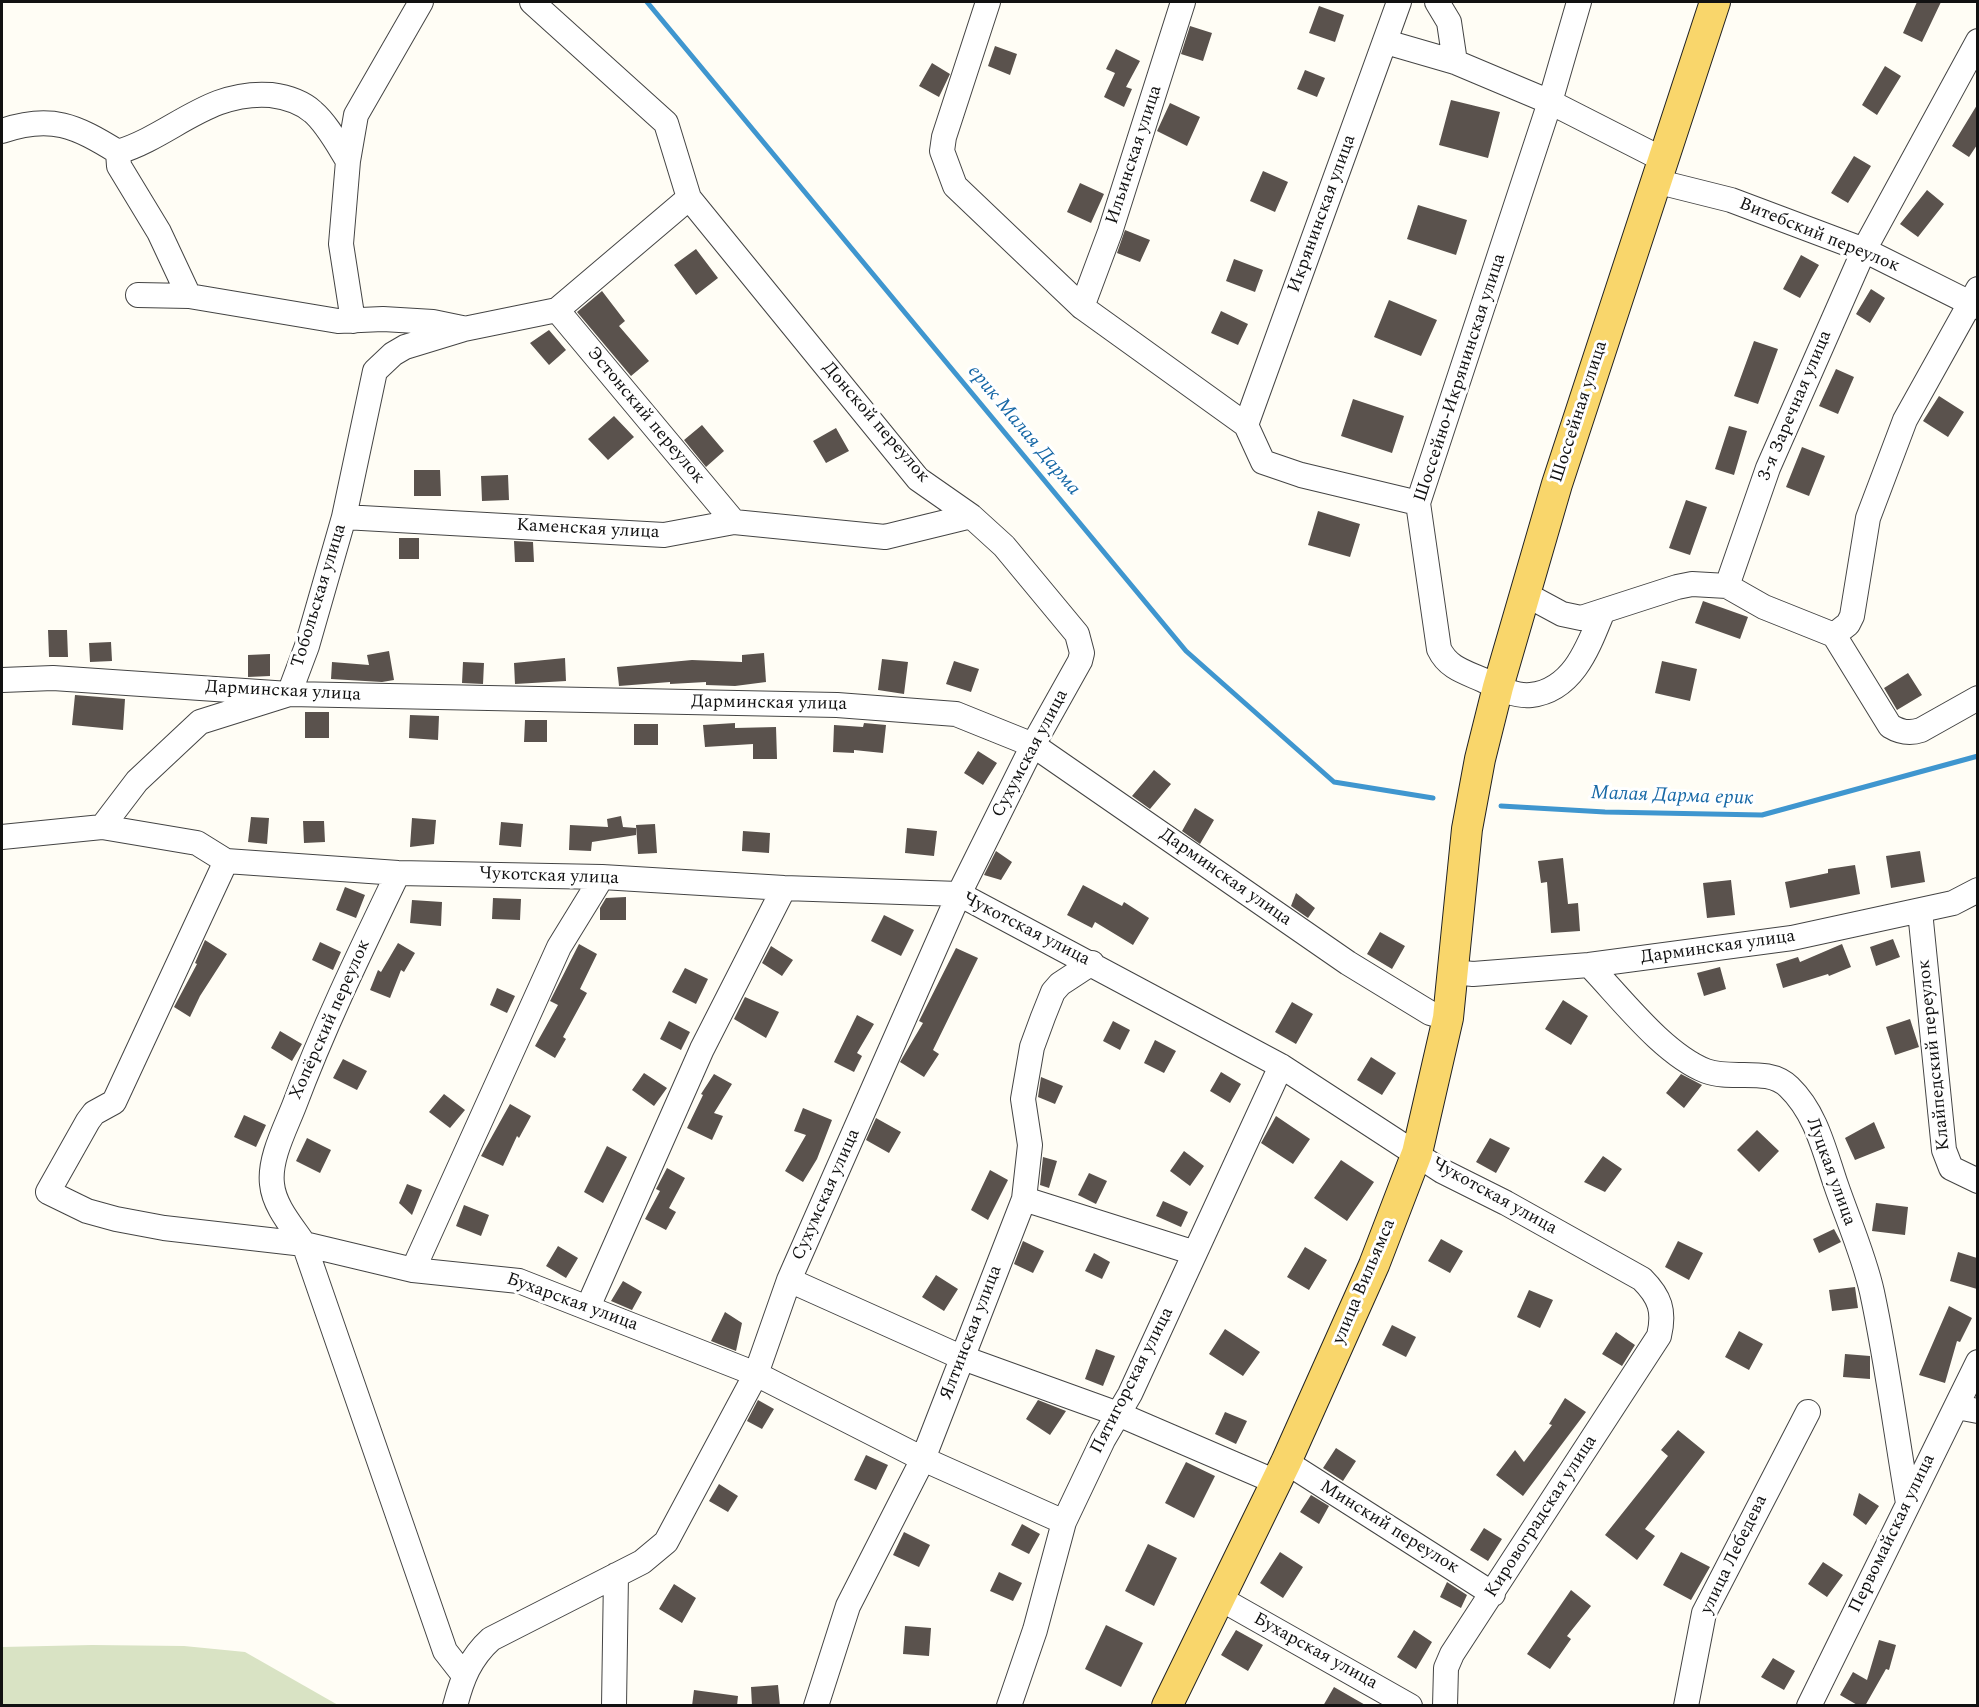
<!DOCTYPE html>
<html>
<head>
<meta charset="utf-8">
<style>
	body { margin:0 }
	#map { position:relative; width:1979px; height:1707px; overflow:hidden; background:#fffdf5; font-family:Spectral,serif }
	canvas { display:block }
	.frame { position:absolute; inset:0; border:3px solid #111; pointer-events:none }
</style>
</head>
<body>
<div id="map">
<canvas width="1979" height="1707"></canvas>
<div class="frame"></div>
</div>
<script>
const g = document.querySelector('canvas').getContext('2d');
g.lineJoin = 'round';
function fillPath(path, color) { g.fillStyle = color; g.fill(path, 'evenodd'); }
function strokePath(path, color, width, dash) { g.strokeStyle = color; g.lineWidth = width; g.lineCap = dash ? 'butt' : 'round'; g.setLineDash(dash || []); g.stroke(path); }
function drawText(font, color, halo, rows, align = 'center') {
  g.font = font + ' Spectral,serif'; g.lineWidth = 6; g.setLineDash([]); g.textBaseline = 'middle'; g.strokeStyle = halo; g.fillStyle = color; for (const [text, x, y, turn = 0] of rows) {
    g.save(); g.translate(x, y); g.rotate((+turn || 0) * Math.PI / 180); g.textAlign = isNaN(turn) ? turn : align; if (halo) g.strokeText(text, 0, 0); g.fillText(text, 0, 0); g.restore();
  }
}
fillPath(new Path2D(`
	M92,1645l92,1 61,6 93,53h-336v-58z`), '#d9e3c4');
strokePath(new Path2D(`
	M647,2l539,649 148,131 99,16
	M1501,806l104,6 157,3 216,-59`), '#3f96cf', 5);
fillPath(new Path2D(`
	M1917,2h24l-19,40 -19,-9z
	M1319,6l25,9 -9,27 -26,-9z
	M1190,26l22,7 -9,28 -22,-7z
	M995,46l22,8 -7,21 -22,-9z
	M1116,49l24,12 -14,26 6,2 -8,18 -20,-10 11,-24 -9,-4z
	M932,63l18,11 -11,23 -20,-11z
	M1885,66l16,10 -24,39 -15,-10z
	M1305,70l20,8 -8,19 -20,-8z
	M1451,100l49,12 -12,46 -49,-13z
	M1170,103l30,14 -13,29 -30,-15z
	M1977,105v40l-8,12 -17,-11z
	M1854,156l17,10 -23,37 -17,-10z
	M1263,171l25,11 -13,30 -25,-11z
	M1080,183l24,11 -13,29 -24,-11z
	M1927,190l17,14 -26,33 -18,-13z
	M1418,205l49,15 -11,35 -49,-16z
	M1125,230l25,10 -10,22 -23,-9z
	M696,249l22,29 -22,17 -22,-30z
	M1801,255l18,10 -19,33 -17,-9z
	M1234,259l29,11 -8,22 -29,-11z
	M1871,289l14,9 -15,25 -14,-9z
	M602,291l23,30 -6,5 30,35 -18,15 -54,-64z
	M1389,300l48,20 -16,36 -47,-19z
	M1221,311l27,13 -10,21 -27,-12z
	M549,330l17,20 -17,15 -19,-22z
	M1754,341l24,8 -20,55 -24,-8z
	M1836,369l18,8 -16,37 -19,-8z
	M1939,396l25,16 -16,25 -25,-16z
	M1353,399l51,17 -12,37 -51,-17z
	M614,416l20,21 -26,23 -20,-21z
	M702,425l22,26 -18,16 -22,-27z
	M1729,426l18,5 -13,44 -19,-6z
	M836,428l13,23 -23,12 -13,-22z
	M1802,447l23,9 -16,40 -23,-9z
	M414,470h26l1,26h-27z
	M508,475l1,25 -27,1 -1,-25z
	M1686,500l21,7 -17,48 -21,-7z
	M1318,511l42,13 -10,33 -42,-12z
	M399,538h20v21h-20z
	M514,541l19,1 1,20h-19z
	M1703,601l45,16 -8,22 -45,-16z
	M48,630h19l1,27h-19z
	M111,642l1,19 -22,1 -1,-19z
	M389,651l5,29 -12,2 -51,-3 1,-17 37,3 -2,-10z
	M764,653l2,29 -31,4 -29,-1v-3l-36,2v-2l-51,4 -2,-19 75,-7 50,2v-7z
	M270,654v22l-22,1v-22z
	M565,658l1,23 -51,3 -1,-21z
	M882,659l26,3 -4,32 -26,-4z
	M954,661l25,8 -8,23 -25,-8z
	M1662,661l35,8 -7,32 -35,-8z
	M463,662l21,1 -1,21 -21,-1z
	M1908,673l14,22 -25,15 -13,-22z
	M75,695l50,4 -2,31 -51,-5z
	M305,712h24v26h-24z
	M410,715l29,1 -1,24 -29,-2z
	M525,720h22v22h-23z
	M735,723v5l41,-1 1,32h-24v-15l-48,3 -2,-22z
	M864,723l22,2 -3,28 -29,-3v3l-21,-1 1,-27 29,2z
	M634,724h24v21h-24z
	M978,751l19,12 -14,22 -19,-12z
	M1154,770l17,14 -21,25 -18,-13z
	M1195,808l19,12 -14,24 -18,-13z
	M621,816l2,11 13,1v7l-44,7 -1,9 -22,-1 1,-25 38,2 -1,-8z
	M251,817l18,1 -2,26 -19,-2z
	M412,818l24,2 -2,24 -24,3z
	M303,821h21l1,21 -21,1z
	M501,822l22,2 -2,23 -22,-2z
	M655,824l2,29 -19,1 -2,-29z
	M907,828l30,3 -3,25 -29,-3z
	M743,831l27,2 -1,20 -27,-2z
	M996,851l16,11 -11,18 -17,-5z
	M1920,851l5,31 -34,6 -5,-32z
	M1563,858l5,46 10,-1 2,28 -29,2 -4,-51 -6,1 -3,-22z
	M1855,865l5,29 -70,14 -5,-26 43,-9v-4z
	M1731,880l4,35 -28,3 -4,-35z
	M1083,885l39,21 2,-4 25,16 -16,27 -38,-23 -3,6 -25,-13z
	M345,887l20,8 -9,23 -20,-8z
	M1296,893l19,15 -7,10 -17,-12z
	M626,897v23h-26v-12l6,-10z
	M493,898l28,1 -1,21 -28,-1z
	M412,900l30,2 -1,24 -31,-3z
	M884,915l30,15 -13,26 -30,-15z
	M1380,932l25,14 -13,23 -25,-15z
	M1893,939l7,18 -24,9 -6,-19z
	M205,940l22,14 -27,42 -10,21 -16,-10 23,-43 -2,-1z
	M320,942l21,10 -8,18 -21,-10z
	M398,943l17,10 -11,19 -3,-2 -11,28 -20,-8 8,-20 3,2z
	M579,944l18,10 -17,35 7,4 -24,44 3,2 -11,19 -20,-12 23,-41 -8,-4z
	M1842,944l9,23 -22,9 -1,-2 -45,14 -7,-24 22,-7 2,5z
	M771,946l22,14 -11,16 -20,-13z
	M956,948l22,10 -45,92 6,4 -15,23 -24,-15 23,-39 -4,-2z
	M1720,967l6,22 -22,7 -7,-23z
	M685,968l23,11 -12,25 -24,-12z
	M497,988l18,8 -8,17 -17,-8z
	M745,997l34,15 -13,26 -32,-19z
	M1563,1000l25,16 -17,29 -26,-16z
	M1292,1002l21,12 -17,30 -21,-12z
	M857,1015l17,9 -17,29 5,3 -8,16 -20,-10z
	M1910,1019l9,28 -24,8 -9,-28z
	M669,1021l21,11 -9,18 -21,-11z
	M1113,1021l17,9 -10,20 -17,-9z
	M280,1031l22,13 -10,17 -21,-13z
	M1155,1040l21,11 -12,22 -20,-10z
	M1371,1057l25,16 -14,22 -25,-15z
	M343,1059l24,12 -10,19 -24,-12z
	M1221,1072l20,12 -11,19 -20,-12z
	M644,1073l23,15 -13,18 -22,-16z
	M714,1074l18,10 -18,29 9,3 -11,24 -25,-12 16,-33 -2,-1z
	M1681,1074l21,11 -18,23 -18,-15z
	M1041,1077l22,9 -8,18 -17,-7z
	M444,1094l21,16 -15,18 -21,-16z
	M510,1104l21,12 -12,22 -2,-2 -14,30 -22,-10z
	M803,1108l29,12 -15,39 -14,23 -18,-11 21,-36 -12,-4z
	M244,1115l22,10 -10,22 -22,-10z
	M1276,1116l34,23 -17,25 -32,-21z
	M876,1118l25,14 -12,21 -23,-13z
	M1874,1122l11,26 -30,12 -10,-22z
	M1757,1130l22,21 -20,21 -22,-22z
	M307,1138l24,12 -11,23 -24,-12z
	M1490,1138l20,10 -14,25 -20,-11z
	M607,1146l20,11 -24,46 -19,-11z
	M1184,1151l20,15 -14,20 -20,-15z
	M1603,1156l19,13 -17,23 -21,-10z
	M1043,1157l14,4 -8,27 -9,-3z
	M1341,1160l33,22 -27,39 -33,-23z
	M667,1168l18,10 -16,30 7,4 -10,18 -21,-11 15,-28 -4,-2z
	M990,1170l18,10 -20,40 -17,-10z
	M1089,1173l18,8 -11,23 -18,-9z
	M407,1184l15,6 -10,25 -13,-12z
	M1163,1201l25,11 -7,15 -25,-11z
	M1876,1203l32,4 -3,28 -33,-4z
	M464,1205l25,10 -8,21 -25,-10z
	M1834,1229l7,13 -22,11 -6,-14z
	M1441,1239l22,12 -13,22 -22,-12z
	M1023,1241l21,10 -11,22 -19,-9z
	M1678,1241l25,12 -14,27 -24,-13z
	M558,1246l20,12 -12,20 -20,-12z
	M1305,1247l22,13 -18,30 -22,-13z
	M1958,1252l19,6v31l-27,-8z
	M1094,1253l16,9 -8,17 -17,-8z
	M936,1275l22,14 -14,22 -22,-14z
	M623,1281l19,11 -10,18 -21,-9z
	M1855,1287l3,21 -26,3 -3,-21z
	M1529,1290l24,10 -13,28 -23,-11z
	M1949,1306l23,12 -12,24 -3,-1 -12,42 -26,-8z
	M725,1312l17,11 -6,28 -25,-10z
	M1392,1325l24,12 -10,20 -24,-12z
	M1225,1329l35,23 -17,24 -34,-22z
	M1739,1331l24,13 -14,26 -24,-13z
	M1616,1332l19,13 -13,21 -20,-12z
	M1096,1349l19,7 -12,30 -18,-7z
	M1845,1354l25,2v23l-27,-2z
	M1565,1398l21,14 -63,84 -27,-21 19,-25 9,12 28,-37 -3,-1z
	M758,1400l16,9 -12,20 -15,-8z
	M1038,1400l28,11 -16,24 -24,-16z
	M1225,1412l22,9 -11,23 -21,-10z
	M1678,1430l27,22 -60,77 10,7 -18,24 -32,-25 63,-79 -7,-6z
	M1336,1448l20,13 -13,20 -20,-13z
	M866,1455l22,10 -12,25 -22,-10z
	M1186,1462l29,14 -21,42 -29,-15z
	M719,1484l19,12 -10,16 -19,-11z
	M1859,1493l20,13 -13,19 -13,-10z
	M1311,1495l18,11 -10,18 -19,-12z
	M1022,1524l18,10 -11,20 -18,-9z
	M1484,1528l18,11 -14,22 -18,-11z
	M904,1532l26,13 -11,22 -26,-12z
	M1148,1544l29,14 -23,48 -29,-15z
	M1280,1552l23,15 -20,31 -23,-15z
	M1681,1552l29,15 -19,33 -28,-15z
	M1823,1562l20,13 -16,22 -19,-13z
	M999,1572l23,11 -9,18 -23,-10z
	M1447,1582l20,13 -6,13 -21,-11z
	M674,1584l22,14 -14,25 -23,-14z
	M1571,1590l20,16 -24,30 4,3 -21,30 -23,-15z
	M1106,1625l37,18 -22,44 -36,-18z
	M905,1626l26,2 -2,28 -26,-2z
	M1236,1630l27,15 -15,26 -27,-16z
	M1414,1630l18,12 -16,27 -19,-12z
	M1879,1640l17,5 -7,25 -3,-1 -21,37h-6l-19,-11 13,-23 14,8z
	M1773,1658l22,13 -11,19 -23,-13z
	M778,1685l2,21h-28l-1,-19z
	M1334,1687l33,19h-44z
	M694,1690l44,6 -1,10h-45z`), '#5a524d');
const minor = new Path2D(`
	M988,2l-44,135 -2,14 13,35 127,121 164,118 17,37 38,13 117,28
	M1437,2l12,20 6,40
	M1579,2l-29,100 -132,401 21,146c9,19 26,23 44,31 14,7 32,17 48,15 43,-5 58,-50 72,-84
	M1386,42l69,20 95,40 112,57
	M2,131c49,-17 74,-5 116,21 55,-17 90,-62 153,-57 15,2 31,7 42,17 14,12 25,33 35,49
	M118,152l1,14 40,66 30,64
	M1655,181l76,19 133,50 114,57
	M689,198l-132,112 -93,19 -59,18 -12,7 -18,17 -31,146 -37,129 -18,48 -89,28 -63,59 -35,46 95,16 29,18 -112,241 -20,11 -6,8 -40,71 39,19 29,8 48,9 140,16 109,26 106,11 237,93 167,85 141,63
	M138,295l51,1 149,25 45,-2 50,3 29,6
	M1082,307l28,-75 73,-230
	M557,310l177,212
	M353,321l-12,-77 7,-83 8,-46 65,-113
	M1246,425l153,-423
	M344,517l320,18 70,-13 151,15 86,-21
	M1727,586l37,21 70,28 14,-11 4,-8 16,-98 37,-98 73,-131
	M1523,593l39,21 19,4 96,-31 15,-3 35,2 41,-118 96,-218 114,-209
	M1834,635l56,91c10,6 19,8 31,4l57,-32
	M2,680l51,-2 236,16 548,11 119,9 77,31 315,218 82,50 18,5
	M2,837l100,-10
	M226,861l172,12 204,4 182,11 175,6 322,172 161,105 64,32 136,76c18,18 23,32 17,57l-207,318 -6,14 -1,38
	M398,873c-37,77 -74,153 -104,233 -9,23 -25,53 -22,78 2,22 20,42 32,60l141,407 18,23
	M1920,911l24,239 7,18 27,13
	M1589,965c32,33 74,89 117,106 26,10 62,-5 83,16 27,26 35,63 47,98 12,35 28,71 36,107 15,70 24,141 36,211
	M1453,972l20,2 116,-9 203,-27 161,-35 25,-13
	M1024,1199l171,54
	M413,1270l146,-323 43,-70
	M789,1280l174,78 155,56 158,68
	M588,1307l114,-258 82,-161
	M1957,1407l21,4
	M1286,1462l207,132
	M1221,1599l189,107
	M455,1706c7,-27 15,-48 36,-67l151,-77 24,-20 90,-168 33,-94 170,-386 74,-149 47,-84 2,-8 -5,-19 -73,-88 -33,-30 -53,-37 -229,-281 -23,-75 -134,-121
	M614,1706l2,-131
	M816,1706l32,-100 75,-147 101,-260 6,-54 -7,-46 9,-52 11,-30 10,-25 7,-8 32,-21
	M1009,1706l26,-76 29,-108 39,-82 27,-46 151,-328
	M1686,1706l18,-93 104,-201
	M1809,1706l169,-344`);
const major = new Path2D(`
	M1167,1706l119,-244 88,-197 43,-112 31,-135 19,-189 13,-70 18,-72 59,-203 158,-482`);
strokePath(minor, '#444', 26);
strokePath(major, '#222', 32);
strokePath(minor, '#fff', 24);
strokePath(major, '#f9d66b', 30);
drawText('18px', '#111', '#fff', [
	["Ильинская улица",1135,155,-72],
	["Икрянинская улица",1323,214,-70],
	["Витебский переулок",1819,236,22],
	["Шоссейно-Икрянинская улица",1461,378,-72],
	["3-я Заречная улица",1796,406,-67],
	["Шоссейная улица",1580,412,-72],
	["Эстонский переулок",645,416,50],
	["Донской переулок",875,423,49],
	["Каменская улица",588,530,3],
	["Тобольская улица",320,596,-73],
	["Дарминская улица",283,692,3],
	["Дарминская улица",769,704,1],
	["Сухумская улица",1031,754,-62],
	["Чукотская улица",549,877,2],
	["Дарминская улица",1225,878,35],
	["Чукотская улица",1026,930,27],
	["Дарминская улица",1718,948,-8],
	["Хопёрский переулок",331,1020,-66],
	["Клайпедский переулок",1935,1055,-96],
	["Луцкая улица",1830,1172,70],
	["Сухумская улица",827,1195,-66],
	["Чукотская улица",1494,1197,29],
	["улица Вильямса",1365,1282,-67],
	["Бухарская улица",572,1303,20],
	["Ялтинская улица",972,1333,-69],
	["Пятигорская улица",1133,1381,-63],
	["Кировоградская улица",1542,1517,-57],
	["Минский переулок",1389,1528,32],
	["Первомайская улица",1893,1534,-64],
	["улица Лебедева",1735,1555,-64],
	["Бухарская улица",1315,1652,29]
]);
drawText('italic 20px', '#1768a6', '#fff', [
	["ерик Малая Дарма",1023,431,50],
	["Малая Дарма ерик",1672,797,2]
]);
</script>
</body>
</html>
